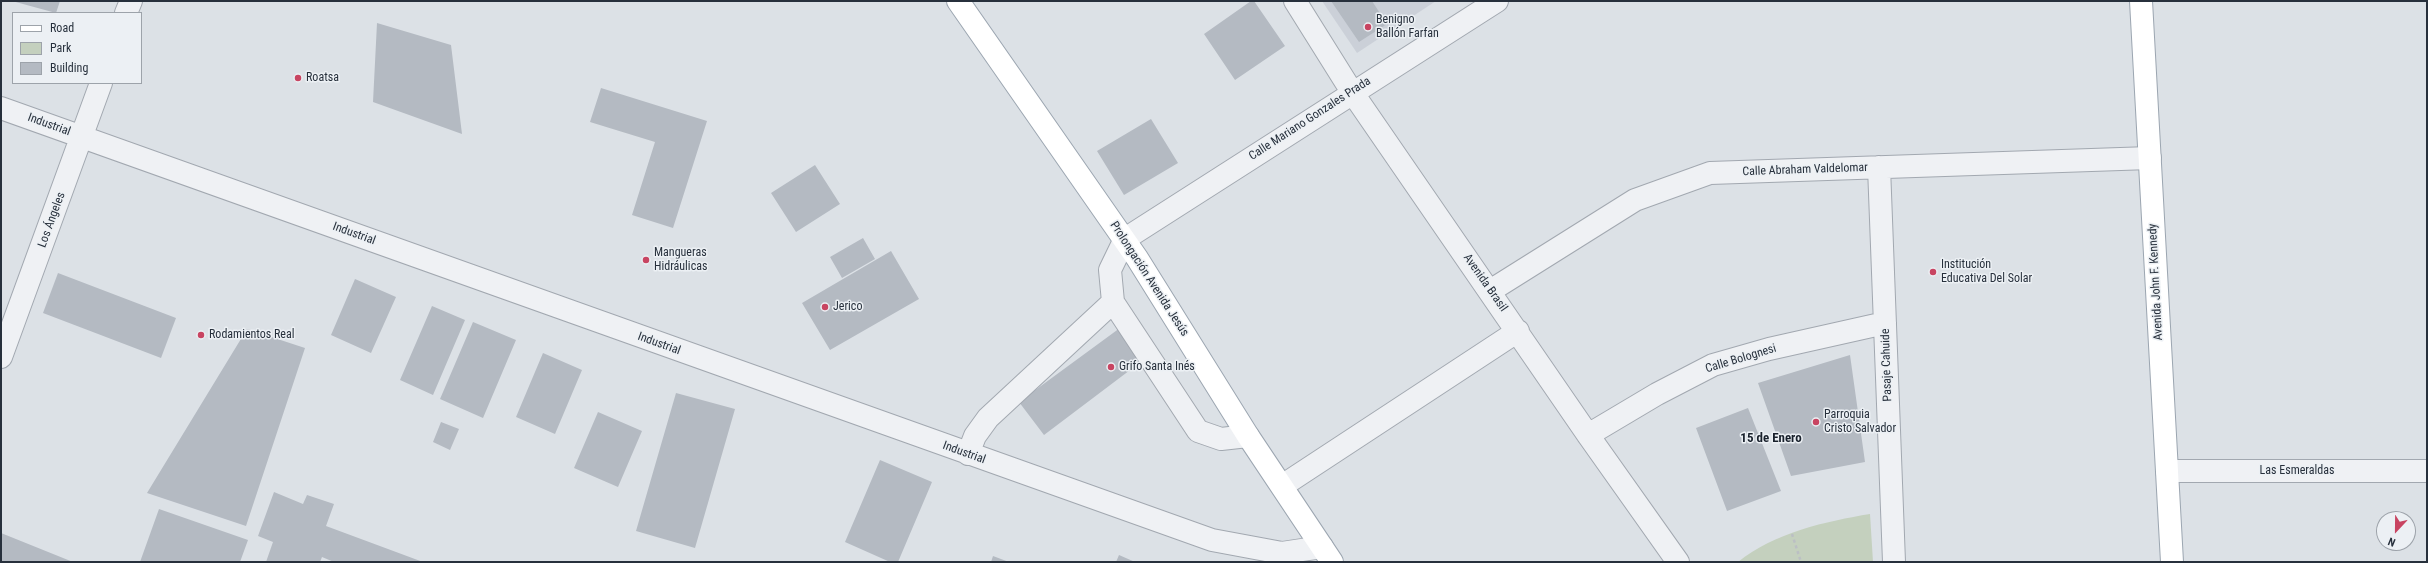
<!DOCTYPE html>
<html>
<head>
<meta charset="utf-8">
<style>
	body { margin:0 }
	#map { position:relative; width:2428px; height:563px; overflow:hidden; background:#dce1e6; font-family:"Roboto Condensed",sans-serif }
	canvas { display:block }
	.frame { position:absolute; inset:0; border:2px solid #27303c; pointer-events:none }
	.legend { position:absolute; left:12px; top:12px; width:130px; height:72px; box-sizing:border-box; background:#ecf0f4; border:1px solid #9da3aa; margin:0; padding:5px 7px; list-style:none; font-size:12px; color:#27303c }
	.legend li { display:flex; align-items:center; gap:8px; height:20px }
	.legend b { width:20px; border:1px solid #9da3aa }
	.north { position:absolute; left:2376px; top:511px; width:40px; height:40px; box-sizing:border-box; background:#ecf0f4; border:1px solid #9da3aa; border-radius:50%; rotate:202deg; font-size:11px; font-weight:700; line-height:16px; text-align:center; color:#27303c }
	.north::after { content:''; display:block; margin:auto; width:14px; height:18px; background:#c84461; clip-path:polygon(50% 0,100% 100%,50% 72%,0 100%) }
</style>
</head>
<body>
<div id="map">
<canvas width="2428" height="563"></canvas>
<div class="frame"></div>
<ul class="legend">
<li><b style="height:5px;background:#fff"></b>Road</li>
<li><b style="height:11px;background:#c4d0be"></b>Park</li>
<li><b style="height:11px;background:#b4bac2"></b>Building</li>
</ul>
<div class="north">N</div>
</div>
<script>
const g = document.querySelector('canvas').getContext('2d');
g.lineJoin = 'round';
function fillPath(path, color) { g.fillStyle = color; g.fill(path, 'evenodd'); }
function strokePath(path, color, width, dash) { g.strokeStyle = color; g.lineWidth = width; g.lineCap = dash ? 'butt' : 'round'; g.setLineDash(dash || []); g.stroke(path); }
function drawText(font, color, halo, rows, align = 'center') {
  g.font = font + ' "Roboto Condensed",sans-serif'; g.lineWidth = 3; g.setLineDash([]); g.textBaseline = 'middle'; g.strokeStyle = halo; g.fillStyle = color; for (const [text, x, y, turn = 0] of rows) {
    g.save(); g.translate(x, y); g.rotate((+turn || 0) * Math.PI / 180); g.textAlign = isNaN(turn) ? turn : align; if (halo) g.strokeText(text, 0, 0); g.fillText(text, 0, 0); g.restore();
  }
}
fillPath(new Path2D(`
	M1322,1h114l-79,52z`), '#cbd0d8');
fillPath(new Path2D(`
	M1870,514l3,48h-135c35,-29 89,-41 132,-48z`), '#c4d0be');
fillPath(new Path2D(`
	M12,1h48l-4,12z
	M1251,1h3l31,45 -50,34 -31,-46z
	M1331,1h41l15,23 -28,18z
	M377,23l74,22 11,89 -89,-32z
	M601,88l106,33 -34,107 -41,-13 23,-73 -65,-20z
	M1151,119l27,44 -54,32 -27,-44z
	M815,165l25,39 -44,28 -25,-39z
	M863,238l12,21 -33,19 -12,-21z
	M891,251l28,48 -89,51 -28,-47z
	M58,273l118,45 -15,40 -118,-45z
	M355,279l41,18 -25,56 -40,-18z
	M432,306l33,14 -32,75 -33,-15z
	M473,322l43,18 -33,78 -43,-19z
	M1124,325l22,33 -102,77 -25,-33z
	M247,329l58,19 -59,178 -99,-33z
	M543,353l39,17 -27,64 -39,-17z
	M1850,355l15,107 -74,14 -33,-93z
	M676,393l59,16 -40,139 -59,-17z
	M1748,408l33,83 -54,20 -31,-83z
	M598,412l44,19 -24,56 -44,-19z
	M441,422l18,7 -9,21 -17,-8z
	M880,460l52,22 -34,80h-8l-45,-20z
	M274,492l29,12 4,-9 27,9 -8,22 97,36h-89l-12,-5 -2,5h-54l7,-20 -15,-6z
	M159,509l89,31 -8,22h-100z
	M1,533l72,29h-72z
	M1119,555l16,7h-19z
	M993,556l16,6h-18z`), '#b4bac2');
const minor = new Path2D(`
	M1295,1l57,91 236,343 90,127
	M126,13l5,-12
	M1,108l1211,432 70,13 40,-6
	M1879,167l15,395
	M1490,291l145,-91 75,-27 440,-15
	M1113,302l85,129 23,8 27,-3
	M1,357l100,-274
	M1588,435l69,-41 56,-29 56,-16 116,-26
	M968,454l7,-18 13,-18 125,-116 -3,-32 15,-31 372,-238
	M2167,471h260
	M1282,486l236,-155`);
const major = new Path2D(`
	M958,1l179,257 111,178 84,126
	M2141,1l31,561`);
strokePath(minor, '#a2a8b0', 24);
strokePath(major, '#9ca6b1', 24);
strokePath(new Path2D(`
	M1792,534l9,28`), '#bbbfc4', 2.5, [3, 3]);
strokePath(minor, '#eff1f4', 22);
strokePath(major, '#fff', 22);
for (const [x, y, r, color] of [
	[1368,27,4,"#c84461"],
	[298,78,4,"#c84461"],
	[646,260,4,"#c84461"],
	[1933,272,4,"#c84461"],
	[825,307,4,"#c84461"],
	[201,335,4,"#c84461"],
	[1111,367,4,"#c84461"],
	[1816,422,4,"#c84461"]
]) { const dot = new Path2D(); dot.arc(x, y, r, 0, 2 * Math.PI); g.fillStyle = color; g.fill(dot); strokePath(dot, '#ecf0f4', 1.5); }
drawText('12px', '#27303c', '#ecf0f4', [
	["Benigno",1376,20],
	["Ballón Farfan",1376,34],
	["Roatsa",306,78],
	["Mangueras",654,253],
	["Hidráulicas",654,267],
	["Institución",1941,265],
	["Educativa Del Solar",1941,279],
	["Jerico",833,307],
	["Rodamientos Real",209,335],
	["Grifo Santa Inés",1119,367],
	["Parroquia",1824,415],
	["Cristo Salvador",1824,429]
], 'left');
drawText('12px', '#27303c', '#ecf0f4', [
	["Calle Mariano Gonzales Prada",1310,119,-33],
	["Industrial",49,125,20],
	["Calle Abraham Valdelomar",1805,170,-2],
	["Los Ángeles",52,220,-70],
	["Industrial",354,234,20],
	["Prolongación Avenida Jesús",1149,279,57],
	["Avenida John F. Kennedy",2156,282,-93],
	["Avenida Brasil",1485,283,55],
	["Industrial",659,344,20],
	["Calle Bolognesi",1741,359,-17],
	["Pasaje Cahuide",1887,365,-92],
	["Industrial",964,453,20],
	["Las Esmeraldas",2297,471]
]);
drawText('bold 13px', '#19212c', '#ecf0f4', [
	["15 de Enero",1771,439]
]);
</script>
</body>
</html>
